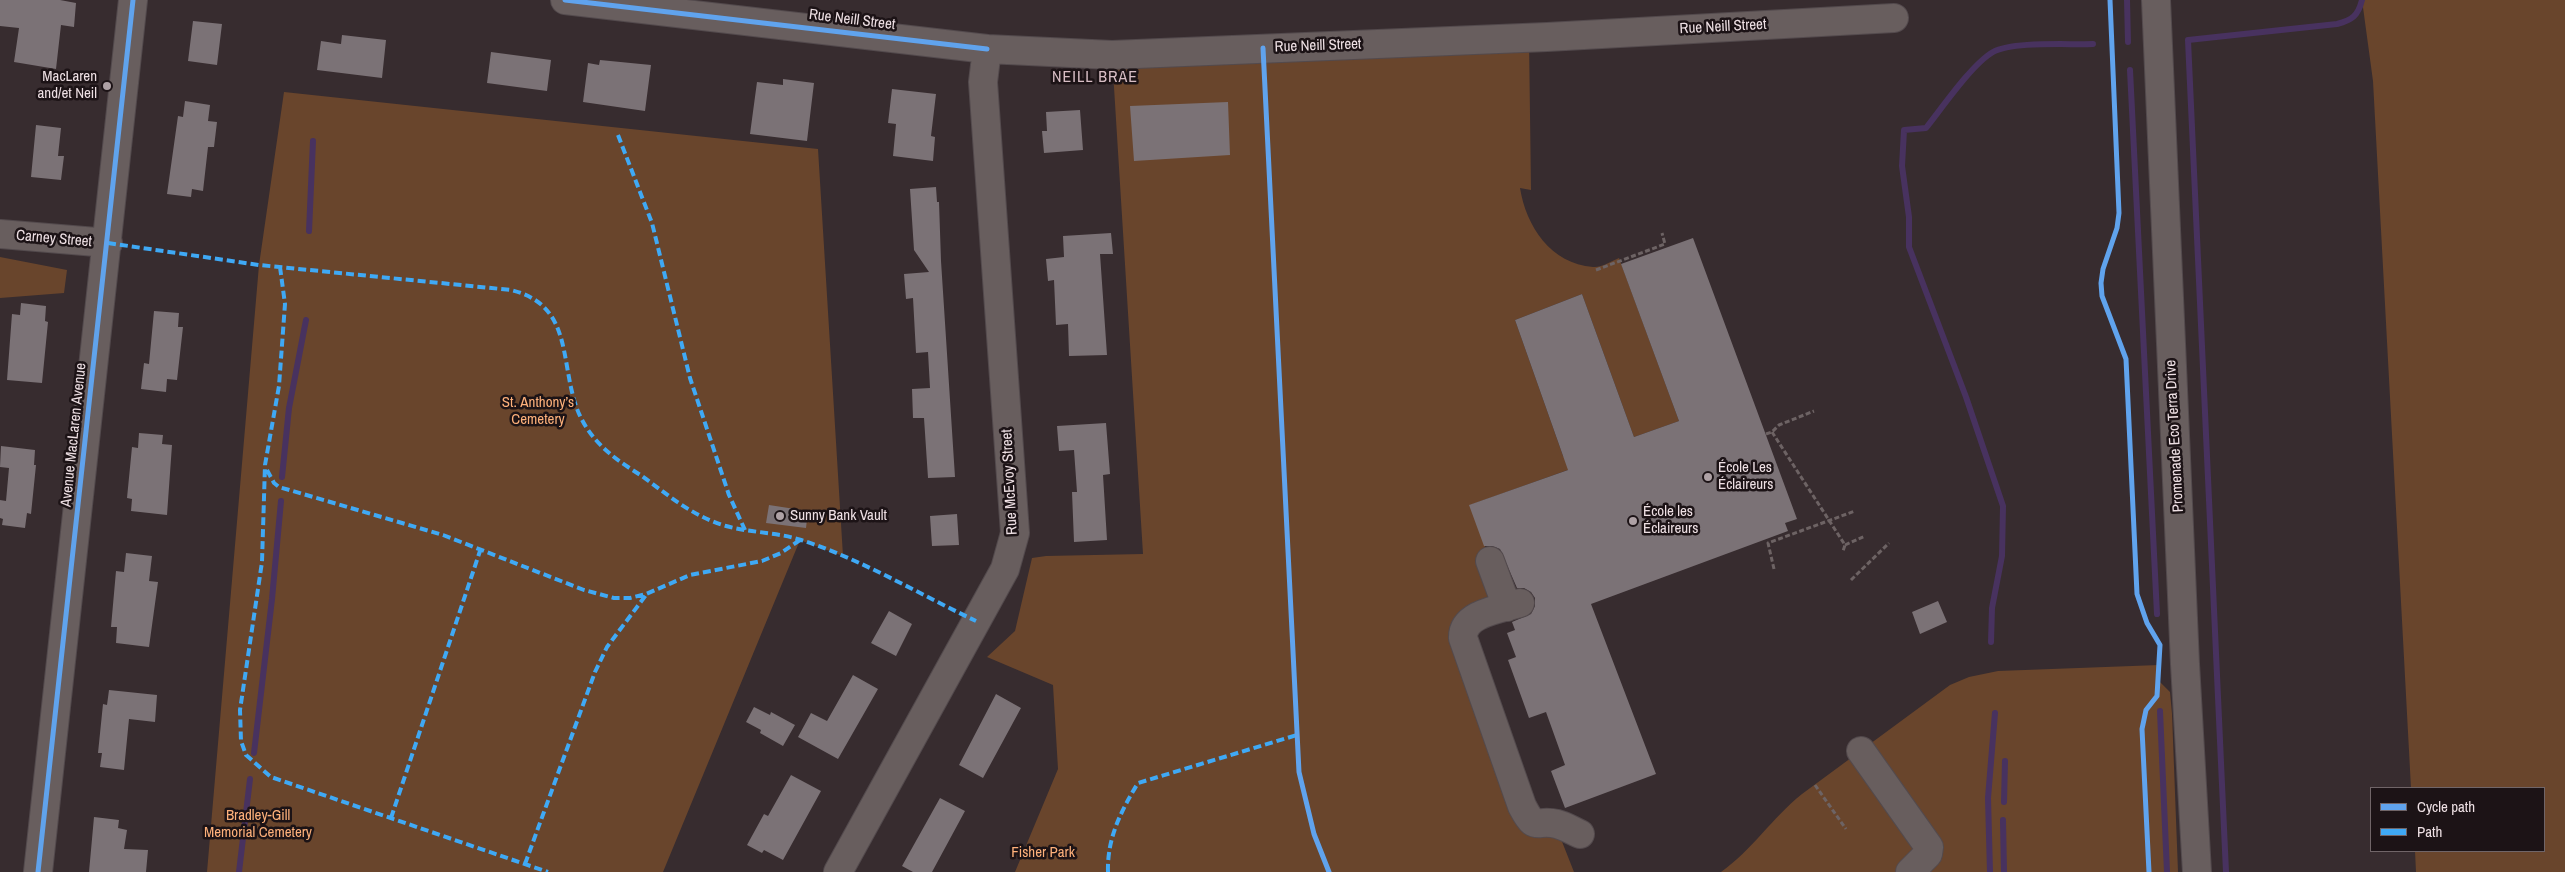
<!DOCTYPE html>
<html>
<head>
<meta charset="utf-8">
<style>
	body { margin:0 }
	#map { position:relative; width:2565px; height:872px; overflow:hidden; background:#372c2f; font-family:"Archivo Narrow",sans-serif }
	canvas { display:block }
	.legend { position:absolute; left:2370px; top:787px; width:175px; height:65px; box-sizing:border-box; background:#1c1316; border:1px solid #706568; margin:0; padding:6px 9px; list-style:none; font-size:15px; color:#eee0e4 }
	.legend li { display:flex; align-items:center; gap:10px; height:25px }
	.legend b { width:25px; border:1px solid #706568 }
</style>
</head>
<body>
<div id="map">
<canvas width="2565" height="872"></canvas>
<ul class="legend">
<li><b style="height:6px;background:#60a3ed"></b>Cycle path</li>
<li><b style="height:6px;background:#3fa9f5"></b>Path</li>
</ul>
</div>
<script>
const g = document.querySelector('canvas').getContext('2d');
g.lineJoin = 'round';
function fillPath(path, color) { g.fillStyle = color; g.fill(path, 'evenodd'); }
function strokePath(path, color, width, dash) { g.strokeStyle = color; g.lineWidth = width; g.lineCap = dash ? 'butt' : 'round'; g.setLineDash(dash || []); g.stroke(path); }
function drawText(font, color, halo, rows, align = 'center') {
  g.font = font + ' "Archivo Narrow",sans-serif'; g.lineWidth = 5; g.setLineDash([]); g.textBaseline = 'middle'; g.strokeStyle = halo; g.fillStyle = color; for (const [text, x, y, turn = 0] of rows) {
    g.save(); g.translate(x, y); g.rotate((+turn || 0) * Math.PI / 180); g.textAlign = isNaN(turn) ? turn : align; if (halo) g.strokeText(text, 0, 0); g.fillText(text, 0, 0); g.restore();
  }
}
fillPath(new Path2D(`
	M2362,0h203v872h-149l-1,-21h129v-63h-133l-38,-707z
	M1529,38l2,152 -11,-2c6,38 31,76 73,79 8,1 19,-6 26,-9l60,163 -45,16 -52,-143 -67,26 48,136 13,11 -106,38 37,102 -40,17 55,182 37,28 15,38h-559l43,-103 -5,-84 -66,-28 28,-26 17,-73 14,-2 97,-2 -31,-499z
	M284,92l534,57 25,407 -43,-16 -137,332h-456l52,-607z
	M0,257l67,13 -3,23 -64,5z
	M2159,665l-1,15 12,12 2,22 6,158h-457c31,-22 51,-54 81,-78l148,-109 19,-8 29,-6z`), '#69452c');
strokePath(new Path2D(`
	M2127,0l1,42
	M2130,70l27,544
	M309,231l4,-90
	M282,477l7,-69 17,-88
	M1991,642l1,-34 10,-52 1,-50 -37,-109 -57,-150v-30l-7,-51 2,-36 22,-2c16,-20 46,-64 67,-76 20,-11 75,-7 100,-8
	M2160,711l7,161
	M254,753l18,-154 9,-98
	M2004,802l1,-41
	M2003,820l1,52
	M239,872l11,-93
	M1990,872l-2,-74 7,-85
	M2226,872l-38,-832 149,-16c15,-4 21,-8 25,-24`), '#48325f', 6);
fillPath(new Path2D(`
	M0,0h60l16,3 -2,24 -13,-2 -5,44 -42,-7 5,-34 -19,-2z
	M193,21l29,3 -5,41 -29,-4z
	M342,35l44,5 -4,38 -65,-8 4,-29 20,3z
	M491,52l60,8 -4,31 -60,-8z
	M600,60l51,5 -6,46 -62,-9 5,-39 11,2z
	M783,79l31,4 -7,58 -57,-7 7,-52 26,3z
	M892,89l44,5 -5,42 4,1 -2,24 -40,-5 3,-32 -8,-1z
	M185,101l25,4 -2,16 9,1 -3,25h-6l-5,44 -11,-2 -1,8 -24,-3 11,-78 5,1z
	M1228,102l2,53 -96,6 -4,-55z
	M1080,110l3,40 -39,3 -2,-22h5l-1,-19z
	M36,125l25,3 -3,28h6l-3,24 -30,-3z
	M936,187l1,15h2l2,59 14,216 -27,1 -4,-60h-11l-1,-29 18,-1 -2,-36 -12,1 -3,-55 -7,1 -2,-25 25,-2 -15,-22 -4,-61z
	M1111,233l2,21h-13l7,101 -38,1 -1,-32 -12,1 -2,-45 -6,1 -2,-22 18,-2 -1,-21z
	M1693,238l104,281 -12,4 3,8 -197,73 65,170 -91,34 -14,-37 14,-6 -19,-53 -17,6 -21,-58 8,-3 -9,-24 8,-3 -3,-8 19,-8 4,-8v-8l-4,-6 -7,-4h-7l-17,-39 -8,-3h-8l-15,-41 99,-35 -53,-150 67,-26 52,143 45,-16 -58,-157z
	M21,303l25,3 -1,15 3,1 -6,61 -35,-3 5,-66 8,1z
	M154,311l25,2 -1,14h5l-6,53 -10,-1 -1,13 -25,-3 3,-26 5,1z
	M1106,423l4,51 -7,1 4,65 -33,2 -2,-50h5l-3,-42 -15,1 -2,-25z
	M139,433l24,2 -1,9 10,1 -5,70 -36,-4 1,-12 -5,-1 5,-51 6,1z
	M1,446l34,4 -1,15h2l-5,49 -4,-1 -2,15 -23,-3 1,-6 -3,-1v-18l6,1 3,-33 -9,-1z
	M769,505l39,6 -2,17 -40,-5z
	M957,514l2,31 -27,1 -2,-30z
	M126,553l26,3 -3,25 9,1 -9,65 -33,-4 1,-16h-6l5,-56 8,1z
	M1938,601l9,21 -27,12 -8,-22z
	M889,611l23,13 -16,32 -25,-13z
	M853,675l25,14 -40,70 -40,-22 13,-24 16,8z
	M109,690l48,5 -2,27 -26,-3 -5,51 -24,-3 2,-14h-4l5,-49 4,1z
	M996,694l25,14 -38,70 -24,-13z
	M754,707l16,8 1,-3 24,13 -12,21 -23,-13 1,-3 -15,-8z
	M791,775l30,16 -38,69 -19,-10 -2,3 -15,-8 17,-31 4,2z
	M940,798l25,13 -33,61h-19l-11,-6z
	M94,817l25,3 -1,8 9,2 -3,19 24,1 -2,22h-57z`), '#7b7276');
const minor = new Path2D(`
	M565,0l422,49 125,6 435,-18 347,-19
	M2156,0l29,664 12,208
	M0,234l108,9
	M1490,561l17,46
	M1520,603c-19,6 -58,10 -57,35l59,168c14,27 13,13 35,18 8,2 16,7 23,10
	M1861,751l68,96 -1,7 -18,18
	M38,872l95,-872
	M838,872l167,-303 10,-36 -32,-451 4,-33`);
strokePath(minor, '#534a4d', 30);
strokePath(new Path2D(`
	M1596,270l69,-26 -3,-11
	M1772,432l73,113 -2,6
	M1766,434l6,-2 7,-7 35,-14
	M1845,545l20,-9
	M1774,569l-6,-26 87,-32
	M1851,580l38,-37
	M1815,785l31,44`), '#6d6364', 3, [5, 2.5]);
strokePath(minor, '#685e5e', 28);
strokePath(new Path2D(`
	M618,135l34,88 38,155 39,117 16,35
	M108,243l151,22 252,25c61,15 49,69 65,116 6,18 18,34 32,46 10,9 23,17 34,24 27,20 52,41 84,50 25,7 51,6 75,14 60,19 118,54 175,81
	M280,267l5,37 -6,82 -14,79 -3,97 -22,148 1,31 5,14 25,22 277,95
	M267,470l7,13 5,4 164,48 141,55 30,8h16l16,-4 44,-19 72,-14 19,-8 19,-13
	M391,818l89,-267
	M525,864l70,-192 12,-25 39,-52
	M1108,872c-1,-34 13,-61 30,-89l159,-48`), '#3fa9f5', 4, [8, 4]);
strokePath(new Path2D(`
	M565,0l422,49
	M2110,0l9,213 -2,15 -14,41 -2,14 1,13 24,63 11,235 10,29 13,22 -3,51 -11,14 -4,19 7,143
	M1263,48l36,724 15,62 15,38
	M38,872l95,-872`), '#60a3ed', 5);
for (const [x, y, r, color] of [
	[107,86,5,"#aea1a5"],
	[1708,477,5,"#aea1a5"],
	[780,516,5,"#aea1a5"],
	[1633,521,5,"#aea1a5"]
]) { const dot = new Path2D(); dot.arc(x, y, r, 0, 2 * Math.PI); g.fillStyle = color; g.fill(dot); strokePath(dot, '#1c1316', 2); }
drawText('15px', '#eee0e4', '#1c1316', [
	["Rue Neill Street",852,20,7],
	["Rue Neill Street",1723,27,-3],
	["Rue Neill Street",1318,46,-2],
	["Carney Street",54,239,5],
	["Avenue MacLaren Avenue",74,435,-84],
	["Promenade Eco Terra Drive",2175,436,-93],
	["Rue McEvoy Street",1010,482,-93]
]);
drawText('15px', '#eee0e4', '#1c1316', [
	["MacLaren",97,77,"right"],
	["and/et Neil",97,94,"right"],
	["École Les",1718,468],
	["Éclaireurs",1718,485],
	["École les",1643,512],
	["Éclaireurs",1643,529],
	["Sunny Bank Vault",790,516]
], 'left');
drawText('15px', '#feb17b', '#1c1316', [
	["St. Anthony’s",538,403],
	["Cemetery",538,420],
	["Bradley-Gill",258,816],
	["Memorial Cemetery",258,833],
	["Fisher Park",1043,853]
]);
g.letterSpacing = '1px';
drawText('16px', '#d8bec5', '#1c1316', [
	["NEILL BRAE",1095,78]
]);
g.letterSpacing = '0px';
</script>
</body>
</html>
